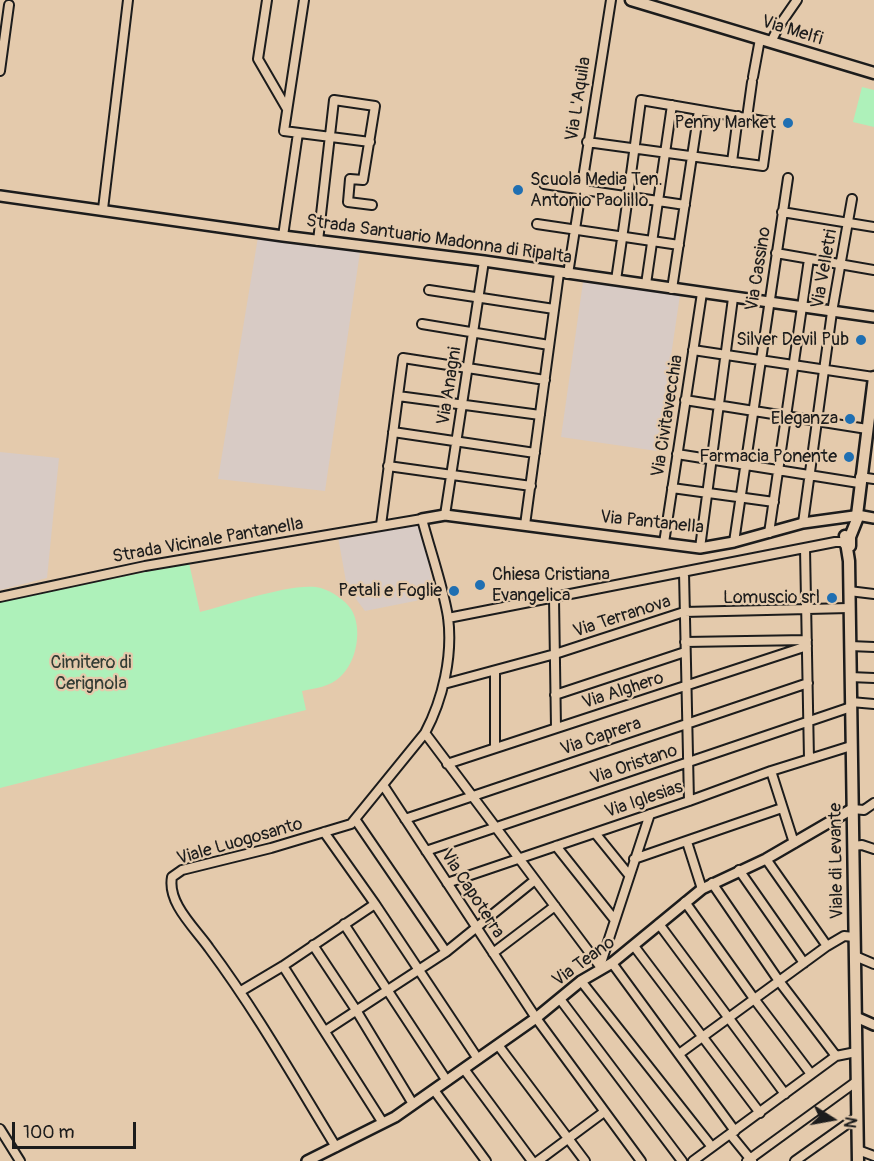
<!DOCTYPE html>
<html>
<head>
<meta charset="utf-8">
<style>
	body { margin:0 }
	#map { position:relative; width:874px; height:1161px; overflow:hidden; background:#e4caac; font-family:Pangolin,sans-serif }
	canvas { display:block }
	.north { position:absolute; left:802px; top:1089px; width:60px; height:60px; -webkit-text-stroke:4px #e4caac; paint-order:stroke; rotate:101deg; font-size:16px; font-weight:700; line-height:24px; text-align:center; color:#1c1c1c }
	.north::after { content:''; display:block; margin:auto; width:21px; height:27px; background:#1c1c1c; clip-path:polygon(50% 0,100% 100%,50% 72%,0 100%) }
	.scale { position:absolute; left:12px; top:1122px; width:124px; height:27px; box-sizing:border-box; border:3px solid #1c1c1c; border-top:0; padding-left:8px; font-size:18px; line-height:21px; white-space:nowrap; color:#1c1c1c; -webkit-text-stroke:4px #e4caac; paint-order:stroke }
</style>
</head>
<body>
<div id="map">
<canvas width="874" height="1161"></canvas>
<div class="north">N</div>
<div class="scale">100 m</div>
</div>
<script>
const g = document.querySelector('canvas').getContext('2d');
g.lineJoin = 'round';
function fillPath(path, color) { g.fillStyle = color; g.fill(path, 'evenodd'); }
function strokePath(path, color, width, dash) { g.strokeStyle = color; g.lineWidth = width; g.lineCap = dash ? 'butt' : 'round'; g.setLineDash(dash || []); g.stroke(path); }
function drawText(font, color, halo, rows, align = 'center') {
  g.font = font + ' Pangolin,sans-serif'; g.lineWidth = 4.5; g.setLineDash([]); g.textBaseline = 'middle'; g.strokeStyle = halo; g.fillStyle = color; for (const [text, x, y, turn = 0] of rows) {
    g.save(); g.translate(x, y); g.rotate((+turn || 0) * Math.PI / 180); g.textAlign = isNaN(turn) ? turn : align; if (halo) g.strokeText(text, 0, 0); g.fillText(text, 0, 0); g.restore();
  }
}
fillPath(new Path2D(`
	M258,237l102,15 -35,239 -107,-12z
	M583,282l97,13 -23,156 -96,-14z
	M0,452l59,6 -12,120 -47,12z
	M417,525l5,5 13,67 -70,14 -18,-24 -9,-50z`), '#d8cbc5');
fillPath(new Path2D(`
	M862,87l12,3v37l-21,-5z
	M189,563l11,49c28,-7 95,-31 121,-24 10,3 24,12 30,21 12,19 6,53 -11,68 -10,10 -25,11 -38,14l4,19 -306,78v-186z`), '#aef1ba');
const minor = new Path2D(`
	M267,0l-9,59 29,50
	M304,0l-20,131 86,11
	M771,42l8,-16 18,-26
	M0,71l9,-66
	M753,77l7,-38
	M747,118l5,-36
	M587,142l176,24 6,-44 -128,-22c-8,60 -16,120 -25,180
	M732,162l6,-46
	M544,184l141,21
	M103,209l25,-209
	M782,212l92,15
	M537,224l142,21
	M283,236l15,-103
	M318,241l16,-141 41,6 -12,74 -13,-1 -2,23 24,3
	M776,253l98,17
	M568,274l43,-274
	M646,284l26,-179
	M672,289l27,-179
	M429,290l125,19
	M422,324l127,21
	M693,350l181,27
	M398,396l142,19
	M685,400l182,29
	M393,432l142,21
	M677,454l182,29
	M388,466l143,20
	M860,477l14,2
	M672,488l102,14
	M445,515l39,-254
	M803,523l29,-211 20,-113
	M381,525l22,-167 142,22
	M525,525l34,-252
	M769,533l40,-274
	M734,542l54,-364
	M664,543l38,-250
	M700,548l33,-250
	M805,548l4,211
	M684,572l5,229
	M849,591l25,3
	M0,597l145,-31 277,-47c8,31 21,67 26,98 5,39 -5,82 -23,116l-74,91 -80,24 -89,22 -10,7c-5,26 23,51 37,71 47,63 86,132 127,199
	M554,598l2,130
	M448,618l387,-76h7l5,5
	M685,642l122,-2
	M850,646l24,1
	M850,677l24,1
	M444,684l111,-30 129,-42 165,-4
	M555,695l130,-43
	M851,702l23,2
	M425,733l174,232
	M495,748v-77
	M447,764l360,-118
	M771,771l23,72
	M383,785l153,233 105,143
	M852,809l12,1 10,-7
	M355,819l91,133
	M405,819l403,-136
	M324,832l51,72 103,155
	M595,833l34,42
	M687,842l15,47
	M556,846l58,73
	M853,846l9,-1 12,4
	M426,851l425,-144
	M634,859l148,-51
	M766,859l61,87
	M739,870l65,93
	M447,883l242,-82 82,-30 80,-25
	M712,883l67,98 57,75
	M685,902l70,98 56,74
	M344,924l103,157
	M659,924l126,170
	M313,945l43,65 57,94
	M634,946l126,167
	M493,953l62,-47
	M855,956l19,8
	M612,963l123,168
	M283,966l100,157
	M600,966l50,-152
	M581,981l131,166
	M241,991l42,-25 92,-62
	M560,999l122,162
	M325,1031l121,-79 89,-72
	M498,1045l87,116
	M679,1054l148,-108 17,-10 10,1
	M464,1069l68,92
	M434,1090l52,71
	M0,1129l20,32
	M730,1134l22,27
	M858,1150l16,6
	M538,1161l66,-49
	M693,1161l143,-105 20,-4
	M747,1161l110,-80
	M795,1161l62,-44`);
const tertiary = new Path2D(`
	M0,196l283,40 201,25 390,56
	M857,515l17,3
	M422,519l23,-4 255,33 34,-6 69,-19 51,-7
	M856,1017l18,8
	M307,1161l88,-44 141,-99 45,-37 31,-18 90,-74 64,-30 86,-50`);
const secondary = new Path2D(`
	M631,0l243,73
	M845,536l4,25 9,600
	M850,546v-9l8,-20 -1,-2 17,-138`);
strokePath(minor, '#1c1c1c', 12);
strokePath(tertiary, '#1c1c1c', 14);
strokePath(secondary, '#1c1c1c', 15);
strokePath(minor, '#e4caac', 8);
strokePath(tertiary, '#e4caac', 9);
strokePath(secondary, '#e4caac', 10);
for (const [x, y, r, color] of [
	[788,123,6,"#1f6fb2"],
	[518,190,6,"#1f6fb2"],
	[861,340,6,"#1f6fb2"],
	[850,419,6,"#1f6fb2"],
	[849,457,6,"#1f6fb2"],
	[480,585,6,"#1f6fb2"],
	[454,591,6,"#1f6fb2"],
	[832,598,6,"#1f6fb2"]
]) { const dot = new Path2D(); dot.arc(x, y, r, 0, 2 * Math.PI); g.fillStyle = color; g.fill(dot); strokePath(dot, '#e4caac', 2); }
drawText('18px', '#1c1c1c', '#e4caac', [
	["Via Melfi",792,31,17],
	["Via L'Aquila",579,99,-81],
	["Strada Santuario Madonna di Ripalta",439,240,8],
	["Via Cassino",759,269,-81],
	["Via Velletri",825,269,-80],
	["Via Anagni",450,386,-81],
	["Via Civitavecchia",668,416,-81],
	["Via Pantanella",652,523,6],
	["Strada Vicinale Pantanella",208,541,-10],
	["Via Terranova",622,617,-18],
	["Via Alghero",623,691,-18],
	["Via Caprera",601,737,-19],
	["Via Oristano",634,765,-19],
	["Via Iglesias",644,800,-19],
	["Viale Luogosanto",240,842,-16],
	["Viale di Levante",837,861,-91],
	["Via Capoterra",472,894,57],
	["Via Teano",584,962,-36]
]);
drawText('18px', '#1c1c1c', '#e4caac', [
	["Penny Market",776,123],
	["Scuola Media Ten.",530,180,"left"],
	["Antonio Paolillo",530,201,"left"],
	["Silver Devil Pub",849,340],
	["Eleganza",838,419],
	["Farmacia Ponente",837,457],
	["Chiesa Cristiana",492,575,"left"],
	["Evangelica",492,596,"left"],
	["Petali e Foglie",442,591],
	["Lomuscio srl",820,598]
], 'right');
drawText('18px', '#323c34', '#e4caac', [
	["Cimitero di",91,663],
	["Cerignola",91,684]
]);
</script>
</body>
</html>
